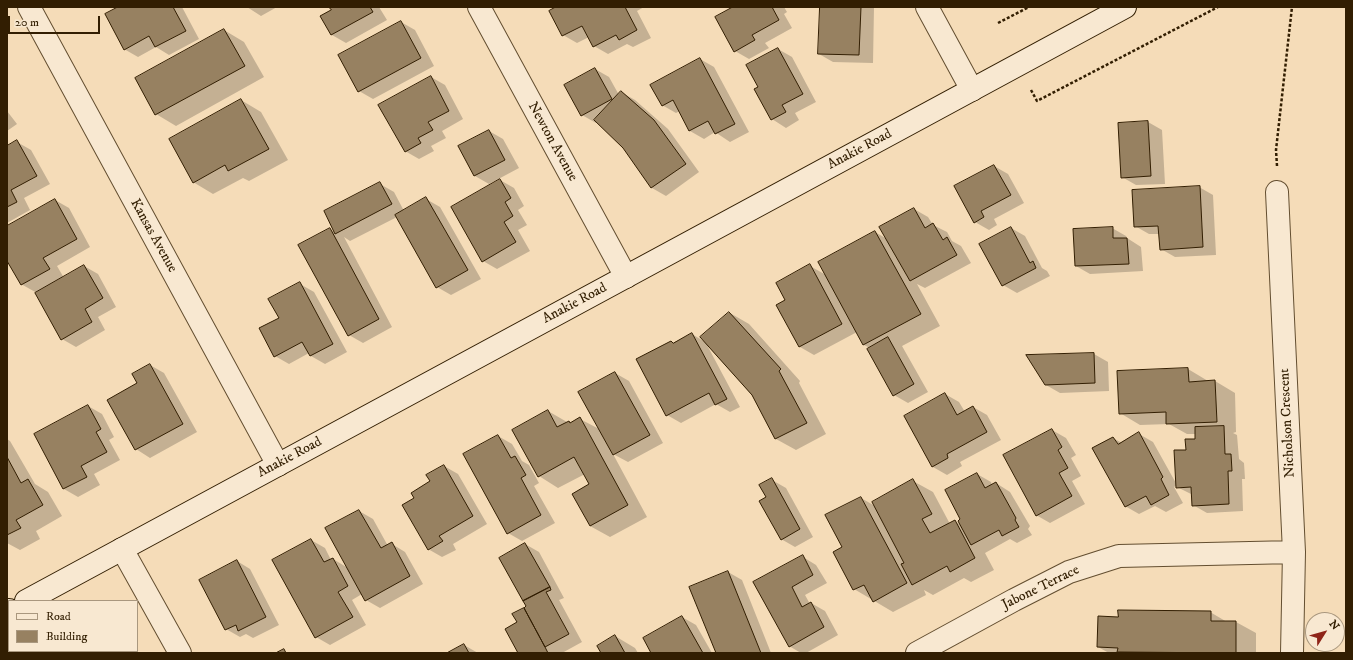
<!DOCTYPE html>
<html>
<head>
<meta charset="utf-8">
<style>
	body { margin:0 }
	#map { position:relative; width:1353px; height:660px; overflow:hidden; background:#f5dcb8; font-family:"IM FELL DW Pica",serif }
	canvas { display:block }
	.frame { position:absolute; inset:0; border:8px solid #321e02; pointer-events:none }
	.legend { position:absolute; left:8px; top:600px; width:130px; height:52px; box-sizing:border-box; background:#f8e8d1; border:1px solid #a9977e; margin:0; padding:5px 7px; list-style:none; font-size:12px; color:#321e02 }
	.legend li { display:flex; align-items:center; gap:8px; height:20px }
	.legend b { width:20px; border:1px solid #a9977e }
	.north { position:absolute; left:1305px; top:612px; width:40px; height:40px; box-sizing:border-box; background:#f8e8d1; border:1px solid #a9977e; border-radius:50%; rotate:53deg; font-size:11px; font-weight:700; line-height:16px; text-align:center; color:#321e02 }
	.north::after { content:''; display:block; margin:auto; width:14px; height:18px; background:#8f2418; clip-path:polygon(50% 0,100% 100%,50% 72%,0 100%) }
	.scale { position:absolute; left:8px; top:16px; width:92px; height:18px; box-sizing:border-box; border:2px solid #321e02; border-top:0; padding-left:5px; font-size:12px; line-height:14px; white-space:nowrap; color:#321e02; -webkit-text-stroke:3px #f8e8d1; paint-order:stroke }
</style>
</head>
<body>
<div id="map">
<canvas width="1353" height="660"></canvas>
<div class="frame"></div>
<ul class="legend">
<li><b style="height:5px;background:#f8e8d1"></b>Road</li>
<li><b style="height:11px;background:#978161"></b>Building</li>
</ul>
<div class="north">N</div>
<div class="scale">20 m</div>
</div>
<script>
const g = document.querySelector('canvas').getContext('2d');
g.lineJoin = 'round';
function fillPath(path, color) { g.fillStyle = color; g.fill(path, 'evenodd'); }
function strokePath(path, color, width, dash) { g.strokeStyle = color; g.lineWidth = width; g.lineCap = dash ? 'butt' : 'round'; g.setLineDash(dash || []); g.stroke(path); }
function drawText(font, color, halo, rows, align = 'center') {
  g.font = font + ' "IM FELL DW Pica",serif'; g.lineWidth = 3; g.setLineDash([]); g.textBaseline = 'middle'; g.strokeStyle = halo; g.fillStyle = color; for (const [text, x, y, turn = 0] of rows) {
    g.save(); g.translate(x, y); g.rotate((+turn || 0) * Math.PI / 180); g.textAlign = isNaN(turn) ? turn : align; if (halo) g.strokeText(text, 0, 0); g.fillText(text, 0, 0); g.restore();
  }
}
fillPath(new Path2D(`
	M120,7h62l17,32 -30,16 -13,-8 -18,10 -14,-8z
	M247,7h30l-16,9z
	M330,7h49l8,13 -41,23 -14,-8 -10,-18 10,-6z
	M558,7h86l-7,4 14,27 -18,9 -6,-3 -19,10 -14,-8 -5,-9 -12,6 -14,-8z
	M735,7h49l3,5 -3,2 8,14 -27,15 4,5 -20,11 -14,-8z
	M821,7h53l-1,56 -40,-1 -14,-8z
	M401,22l14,8 19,36 -61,33 -14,-8z
	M224,30l20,12 20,35 -88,49 -20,-12z
	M778,49l14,8 24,45 -21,11 4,7 -13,8 -14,-9 -13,-31z
	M700,59l14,8 35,65 -19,10 -15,-10 -11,7 -14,-8 -10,-20 -4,2 -14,-8z
	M595,69l14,8 10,18 2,-3 14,8 33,29 31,43 -33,24 -14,-8 -28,-40 -26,-26 -2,1 -14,-8 -17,-29z
	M431,77l14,8 18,34 -21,12 4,7 -15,8 3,5 -15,8 -14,-8z
	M241,100l20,12 27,48 -39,21 -6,-3 -30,16 -20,-12z
	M7,111l10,13 -10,7z
	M1148,122l14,8 3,54 -29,1 -14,-8z
	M489,131l14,8 16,29 -30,16 -14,-8 -15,-30z
	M17,142l14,8 19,34 -26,14 6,12 -23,13v-76z
	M994,166l14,8 16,29 -30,16 3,6 -8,5 -14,-8z
	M500,180l14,8 10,18 -6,4 9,15 -9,5 12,21 -33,18 -14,-8z
	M380,184l14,8 10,19 22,-12 14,8 41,72 -30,16 -14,-8 -40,-70 -47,24 -6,-4 48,90 -29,16 -14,-8 -19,-106 6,4z
	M1199,187l14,8 3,60 -41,2 -14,-8 -1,-15h-11l-14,-8z
	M55,200l14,8 21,39 -33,19 7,12 20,-12 14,8 18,33 -18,10 7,13 -29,17 -14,-8 -25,-46 -16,-9 -14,-25v-32z
	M914,209l14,8 5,8 14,7 5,9 9,5 10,17 -46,25 -8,-4 23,42 -38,20 26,46 -20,11 -14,-8 -26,-46 2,-1 -6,-3 -7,-13 -43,23 -14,-8 -22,-41 9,-5 23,-35 16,9 49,-43 12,7z
	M1011,228l14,8 17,32 5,3 3,5 -33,17 -14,-8z
	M1112,228l14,8 1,2 14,9 2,24 -53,3 -14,-8z
	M300,284l14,8 33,60 -22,12 -14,-8 -2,-3 -20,11 -14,-8 5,-38z
	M730,313l19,11 51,57 -1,2 27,51 -30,16 -20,-11 -24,-44 -45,-50 33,62 -10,5 -14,-8 -35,19 -14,-8 4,-73 3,2 18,-10 13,8z
	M1094,354l14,8 1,29 -49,2 -14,-8z
	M150,365l14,8 33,59 -47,26 -14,-9 -28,-49 31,-16z
	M1188,369l20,12h7l20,12 1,39 -3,1 4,2 2,24 5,4 1,16h-3l1,32 -36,2 -14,-8v-10l-16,-8 10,-36 9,-11v-6h-9l-18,-10 -29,1 -20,-12z
	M615,373l14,8 34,62 -35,19 -15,-8 34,63 -37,20 -20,-11 1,-41 -6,-11 -27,14 -19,-12 9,-65 19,11 5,1 8,-4 21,11z
	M945,394l14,8 6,10 8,-5 14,8 14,25 -41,22 2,4 -15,9 -14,-8 -28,-51z
	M88,406l14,8 12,23 -5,3 11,20 -26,14 6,11 -22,12 -14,-8 -29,-55z
	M1052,430l14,8 10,17 -5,3 10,18 -9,5 13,23 -35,19 -14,-8z
	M1139,434l14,8 24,43 -3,2 9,16 -17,9 -11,-6 -16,8 -14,-8 -12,-68 9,5z
	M498,436l14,8 10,17 7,4 10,18 -5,3 21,37 -33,18 -14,-8z
	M7,439l3,2 25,43 13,8 14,24 -26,15 4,8 -20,11 -13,-7z
	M444,466l14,8 29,50 -34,20 3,6 -14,7 -14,-8 -12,-51z
	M977,474l14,8 1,3 4,-2 14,9 20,34 -2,3 4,6 -15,8 -7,-4 -25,14 9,17 -23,12 -7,-4 -31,17 -9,-5 2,5 -33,17 -39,-23 -10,-41 17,-50 14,8 38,-25 20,11 17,32 5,-3 6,4z
	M772,480l14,8 27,49 -18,10 -14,-8z
	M359,511l14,8 15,27 4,-2 13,8 18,32 -43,24 -14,-8 -4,-6 -10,6 14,25 -36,20 -14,-8 -5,-97 14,8 6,12 2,-1 15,9z
	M525,544l14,8 25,46 -5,2 23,42 -20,11h-43l-1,-30 9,-16z
	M803,557l13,8 11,18 -22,12 5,9 1,-1 14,8 13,24 -32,18h-5l-12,-7 -34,-64z
	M237,561l13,8 29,56 -26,13 -7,-4 -6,3 -14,-8z
	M728,572l14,8 29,73h-54z
	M1210,612l17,10h9l20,11v20h-147l-11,-6 21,-29z
	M682,617l14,8 16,28h-60z
	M615,636l20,12 3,5h-36z
	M464,645l14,8h-29z`), '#0003');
const building = new Path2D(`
	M118,7h55l13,24 -31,16 -6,-11 -25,14 -19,-36z
	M329,7h41l3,5 -42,23 -11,-19 11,-6z
	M556,7h69l12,23 -18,10 -3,-5 -23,12 -11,-21 -20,10 -13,-25z
	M733,7h39l7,13 -27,15 3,5 -21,12 -19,-35z
	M820,7h41l-2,48 -41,-1z
	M401,21l20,37 -63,34 -20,-37z
	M224,29l21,37 -90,49 -20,-37z
	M778,48l25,46 -21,11 4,7 -15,8 -17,-31 4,-2 -12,-22z
	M700,58l35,66 -20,10 -7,-13 -19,10 -16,-31 -11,6 -12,-21z
	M595,68l17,31 -31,17 -17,-31z
	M431,76l18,35 -21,11 5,8 -15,8 3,5 -16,9 -27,-47z
	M621,91l33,29 32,44 -35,24 -28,-40 -29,-28z
	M241,99l28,50 -41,22 -3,-6 -32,18 -24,-44z
	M1148,121l3,55 -30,2 -3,-55z
	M489,130l16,30 -31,16 -16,-30z
	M17,140l20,36 -26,14 6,12 -10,5v-61z
	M994,165l17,30 -30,16 3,6 -10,6 -20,-37z
	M500,179l11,19 -6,4 8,14 -9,6 12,20 -34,20 -31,-55z
	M380,182l12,22 -57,30 -11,-23z
	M1200,186l3,61 -43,3 -2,-24 -24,1 -2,-37z
	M426,197l42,73 -32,18 -41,-73z
	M55,199l22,40 -34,19 7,11 -29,16 -14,-24v-35z
	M914,208l11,20 8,-5 10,17 4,-3 10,18 -47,26 -31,-54z
	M1011,227l19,36 3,-2 3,7 -34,18 -23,-42z
	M1113,227v11h14l2,26 -54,2 -2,-37z
	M330,228l49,91 -31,17 -50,-91z
	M875,231l46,83 -58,31 -45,-83z
	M810,264l32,60 -43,23 -23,-42 9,-5 -9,-17z
	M84,265l19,33 -18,11 7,13 -31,18 -26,-47z
	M300,282l33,62 -23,12 -8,-14 -28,15 -15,-29 20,-10 -11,-19z
	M729,312l52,57 -2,2 28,52 -32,16 -23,-44 -52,-58z
	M692,333l35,66 -12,6 -6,-12 -43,23 -30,-57 35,-18 2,2z
	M888,337l26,47 -21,12 -26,-47z
	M1094,353l1,30 -50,2 -19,-30z
	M150,364l33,60 -48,26 -28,-50 30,-17 -5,-9z
	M1188,368l1,14 26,-2 2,42 -51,2v-12l-47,2 -2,-43z
	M615,372l35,63 -37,20 -35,-63z
	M945,393l12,22 16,-9 14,26 -40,22 1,4 -16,9 -28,-51z
	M88,405l13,24 -5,3 11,20 -26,14 6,11 -24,12 -29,-55z
	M548,410l9,17 12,-6 1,2 10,-6 48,88 -38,21 -18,-32 17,-10 -15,-27 -36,20 -26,-47z
	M1224,426l1,28h6l1,17h-4l1,33 -37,2 -1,-19 -15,1 -2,-38h12l-1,-11h10v-12z
	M1052,429l10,18 -4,3 10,18 -9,5 13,23 -36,20 -33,-61z
	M1139,432l24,45 -2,2 8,16 -18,10 -5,-9 -21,11 -33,-59 21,-11 5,7z
	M498,435l13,23 4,-2 11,19 -5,3 20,37 -34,19 -44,-80z
	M7,457l14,26 7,-4 15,26 -27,15 5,8 -14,7z
	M444,465l29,51 -34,20 4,5 -15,9 -26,-45 12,-7 -3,-5 19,-12 -4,-6z
	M977,473l8,15 11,-6 20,36 -1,2 4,7 -17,9 -3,-6 -28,15 -13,-24 2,-2 -15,-29z
	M772,478l28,51 -19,11 -22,-39 7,-4 -7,-12z
	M913,479l19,35 -10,5 8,14 25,-13 20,38 -25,14 -3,-6 -35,19 -11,-21 3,-1 -32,-61z
	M861,497l46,86 -34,19 -9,-17 -11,5 -20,-38 9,-5 -17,-32z
	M359,510l22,38 11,-6 18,34 -45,25 -40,-73z
	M311,539l13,23 9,-4 15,28 -10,6 15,25 -38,21 -43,-78z
	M525,543l25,44 -27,14 -24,-43z
	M803,555l10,20 -21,12 10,20 9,-5 13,25 -35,20 -36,-65z
	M237,560l29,57 -28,14 -2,-6 -11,5 -26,-50z
	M728,571l33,82h-45l-27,-66z
	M550,587l1,3 -5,2 23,42 -24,13 -21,-39 2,-2 -3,-5z
	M524,608l21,39 3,6h-30l-13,-24 12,-7 -5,-8z
	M1118,610l93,1v10h25v32l-119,-1 1,-4 -21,-1 1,-31 20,1z
	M682,616l21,37h-52l-8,-15z
	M615,635l10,18h-24l-4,-7z
	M464,644l5,9h-22z
	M284,649l2,4h-10z`);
fillPath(building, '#978161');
strokePath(building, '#321e02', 1);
const minor = new Path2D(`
	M29,7l249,458
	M479,7l147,270
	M927,7l45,83
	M1277,192l17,360 -2,101
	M122,549l58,104
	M917,653l97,-53 55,-28 50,-16 175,-4`);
const secondary = new Path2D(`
	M26,601l1099,-594
	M7,611l2,-1`);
strokePath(minor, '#634e30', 24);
strokePath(secondary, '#321e02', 24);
strokePath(new Path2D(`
	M998,23l31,-16
	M1031,90l6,11 181,-94
	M1277,166l-1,-16 16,-143`), '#321e02', 2.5, [3, 2]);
strokePath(minor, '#f8e8d1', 22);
strokePath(secondary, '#f8e8d1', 22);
drawText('14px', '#321e02', '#f8e8d1', [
	["Newton Avenue",552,142,61],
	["Anakie Road",860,150,-28],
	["Kansas Avenue",153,236,61],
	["Anakie Road",575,304,-28],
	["Nicholson Crescent",1288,423,-93],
	["Anakie Road",290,458,-28],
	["Jabone Terrace",1041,588,-26]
]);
</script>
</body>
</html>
